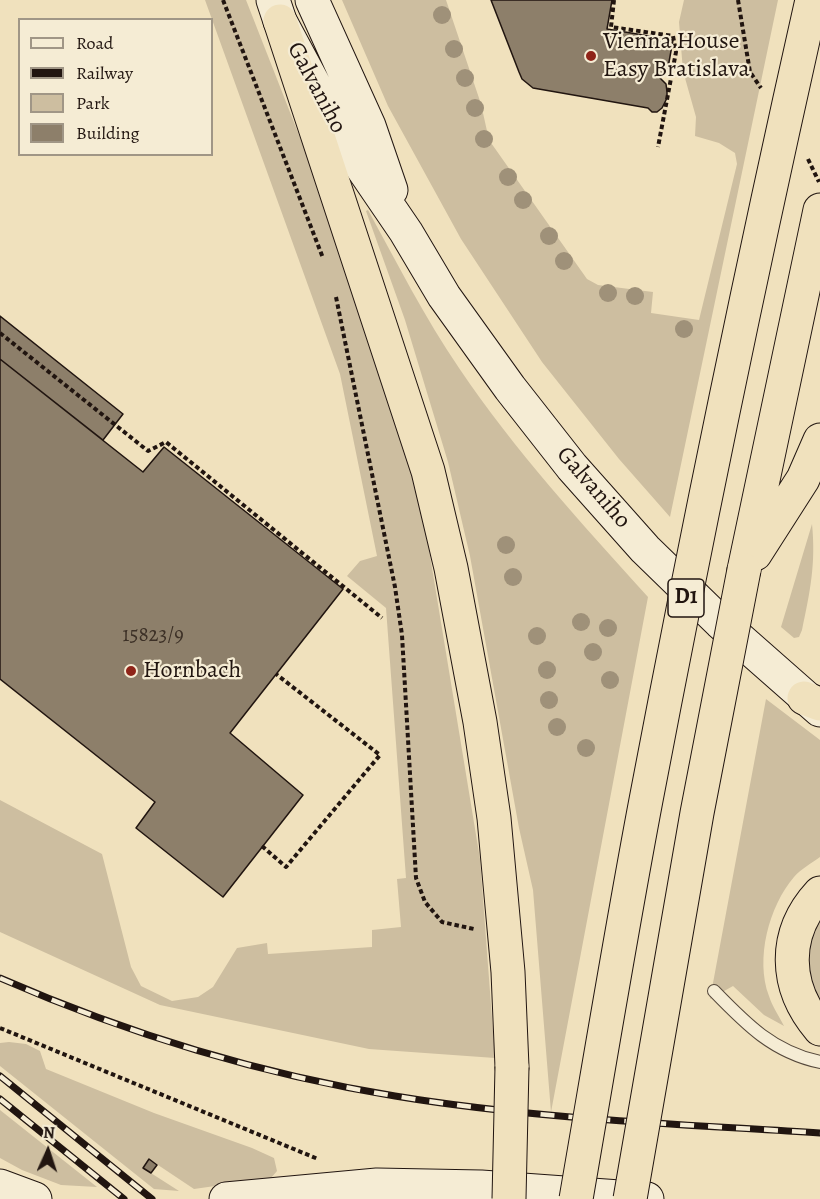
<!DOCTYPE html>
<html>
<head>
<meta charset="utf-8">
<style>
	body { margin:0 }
	#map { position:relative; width:820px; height:1199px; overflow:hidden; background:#f0e1bd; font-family:Alegreya,serif }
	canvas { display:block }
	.legend { position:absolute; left:18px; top:18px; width:195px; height:138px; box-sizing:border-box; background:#f5ecd4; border:2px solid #a09686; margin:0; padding:8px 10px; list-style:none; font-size:18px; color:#211510 }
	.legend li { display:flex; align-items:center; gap:12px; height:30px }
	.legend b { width:30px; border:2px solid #a09686 }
	.north { position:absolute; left:18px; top:1121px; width:60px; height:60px; -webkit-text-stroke:4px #f5ecd4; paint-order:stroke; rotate:3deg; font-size:16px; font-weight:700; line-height:24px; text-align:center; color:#211510 }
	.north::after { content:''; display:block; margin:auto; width:21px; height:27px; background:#211510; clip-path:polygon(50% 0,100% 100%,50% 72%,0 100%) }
</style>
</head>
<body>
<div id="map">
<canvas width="820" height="1199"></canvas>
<ul class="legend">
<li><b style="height:8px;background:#f5ecd4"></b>Road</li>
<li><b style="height:8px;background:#211510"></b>Railway</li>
<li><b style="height:16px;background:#cdbea0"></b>Park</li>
<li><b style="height:16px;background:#8d7f6a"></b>Building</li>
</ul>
<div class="north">N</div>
</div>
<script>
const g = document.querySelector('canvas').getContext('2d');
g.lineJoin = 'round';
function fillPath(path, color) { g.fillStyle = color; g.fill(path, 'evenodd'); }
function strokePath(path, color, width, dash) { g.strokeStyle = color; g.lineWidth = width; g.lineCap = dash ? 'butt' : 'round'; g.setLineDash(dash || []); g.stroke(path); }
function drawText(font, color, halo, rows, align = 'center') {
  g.font = font + ' Alegreya,serif'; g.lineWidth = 4.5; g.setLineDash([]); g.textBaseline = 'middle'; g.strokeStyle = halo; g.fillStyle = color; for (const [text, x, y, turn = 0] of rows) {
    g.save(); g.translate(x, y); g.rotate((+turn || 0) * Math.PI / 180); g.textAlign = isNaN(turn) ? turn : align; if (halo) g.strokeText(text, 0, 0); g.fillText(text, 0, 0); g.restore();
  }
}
fillPath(new Path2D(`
	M205,0h41l89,227 84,262 61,370 15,199 -126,-9 -209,-44 -160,-73v-132l102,54 29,113 10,19 31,15 26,-4 15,-10 24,-39 30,-5 1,11 104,-7v-17l29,-3 -4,-48 9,-1 -20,-270 -39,-32 13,-15 17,-5 -37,-182z
	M342,0h104l35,104 8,36 98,139 11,6 55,7 -2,21 48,7 38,-156 -2,-11 -16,-10 -24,-7 1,-19 -13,-46 -4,-49 5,-22h94l-108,517 -51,-58 -77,-97 -81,-123 -73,-133z
	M368,210c29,53 57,108 91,158 56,83 123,156 189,229l-97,515 -18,-222 -14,-62 -49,-272 -22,-94 -43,-142 -39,-109z
	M812,524c4,40 -2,68 -10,106l-3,7 -5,1 -13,-11z
	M766,699l54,41v117c-8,6 -19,12 -26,20 -25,29 -39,82 -25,119 3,10 10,20 15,30l-20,-11 -31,-29 -23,13z
	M820,913v92l-10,-19 -5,-36z
	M9,1042l17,2 14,7 6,18 108,44 98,35 22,10 3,13 -6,7 -77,11 -45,-30 -6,9 36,23 -25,-2 -154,-123v-23z
	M0,1110l97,77 -36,-2 -39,-15 -22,-12z`), '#cdbea0');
const building = new Path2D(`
	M491,0h121l-5,29 66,11 -6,33 -5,-1 -2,6 6,6 1,8v6l-5,10 -5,4h-5l-4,-4 -115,-20 -11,-9 -3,-7z
	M0,316l123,98 -20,26 -103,-81z
	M0,359l143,113 21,-25 179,142 -113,144 73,62 -80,102 -87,-69 19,-26 -155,-123z
	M149,1159l8,6 -6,8 -8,-5z`);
fillPath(building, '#8d7f6a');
strokePath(building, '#211510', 1.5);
const lane = new Path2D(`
	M714,991c32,33 59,61 106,71`);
const secondary = new Path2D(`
	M273,0l7,21 66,123 60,88 38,64 66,92 62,79 73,82 75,73 100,88
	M312,0l57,126 22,64
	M0,1186l35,13
	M226,1199l151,-14 104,2 166,12`);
const highway = new Path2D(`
	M280,21l148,450 23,97 29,154 14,96 14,154 4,95
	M755,554l48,-75 17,-39
	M744,570l76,-360
	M804,698l16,6
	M820,893c-38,41 -36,94 0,136`);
strokePath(lane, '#55483b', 14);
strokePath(secondary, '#211510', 35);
strokePath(highway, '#211510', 35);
strokePath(new Path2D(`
	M223,0l100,258
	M614,0l-3,27 62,9 3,16 -18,95
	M738,0l12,72 11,16
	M808,159l11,23
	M336,297l59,290 7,48 14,243 9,24 17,20 32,7
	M0,333l148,118 18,-9 216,176
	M262,846l24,21 94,-112 -104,-81
	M0,1028l318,131`), '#211510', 4, [4.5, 3]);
strokePath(lane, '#f5ecd4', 12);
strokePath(secondary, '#f5ecd4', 33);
strokePath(highway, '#f0e1bd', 33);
const rail = new Path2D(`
	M0,978c126,55 259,96 395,118 140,23 283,28 425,37
	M0,1076l152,123
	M0,1099l124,100`);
strokePath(rail, '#211510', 7);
strokePath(rail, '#f5ecd4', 4.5, [14]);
const highwayBridge = new Path2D(`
	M509,1199l3,-132
	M576,1199c23,-133 45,-267 70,-399 51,-268 106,-534 166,-800
	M630,1199l67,-386 47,-243`);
strokePath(highwayBridge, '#211510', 35, []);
strokePath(highwayBridge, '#f0e1bd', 33);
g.fillStyle = '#9f9179';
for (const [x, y] of [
	[442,15],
	[454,49],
	[465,78],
	[475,108],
	[484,139],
	[508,177],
	[523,200],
	[549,236],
	[564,261],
	[608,293],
	[635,296],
	[684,329],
	[506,545],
	[513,577],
	[581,622],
	[608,628],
	[537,636],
	[593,652],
	[547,670],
	[610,680],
	[549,700],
	[557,727],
	[586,748]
]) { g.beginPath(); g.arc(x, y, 9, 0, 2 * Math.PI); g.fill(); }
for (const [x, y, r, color] of [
	[591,56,6,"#8f2418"],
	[131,671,6,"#8f2418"]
]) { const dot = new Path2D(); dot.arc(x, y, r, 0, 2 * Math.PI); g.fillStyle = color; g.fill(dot); strokePath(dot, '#f5ecd4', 2); }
drawText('21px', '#3c3026', null, [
	["15823/9",153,636]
]);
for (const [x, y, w] of [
	[686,598,36]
]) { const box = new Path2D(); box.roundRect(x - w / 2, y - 19, w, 38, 4.5); g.fillStyle = '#f5ecd4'; g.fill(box); strokePath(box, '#211510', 1.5); }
drawText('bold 22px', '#211510', null, [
	["D1",686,598]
]);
drawText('24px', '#211510', '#f5ecd4', [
	["Vienna House",603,42],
	["Easy Bratislava",603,70],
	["Hornbach",143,671]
], 'left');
drawText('24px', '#211510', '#f5ecd4', [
	["Galvaniho",316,88,62],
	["Galvaniho",593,488,49]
]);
</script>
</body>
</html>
